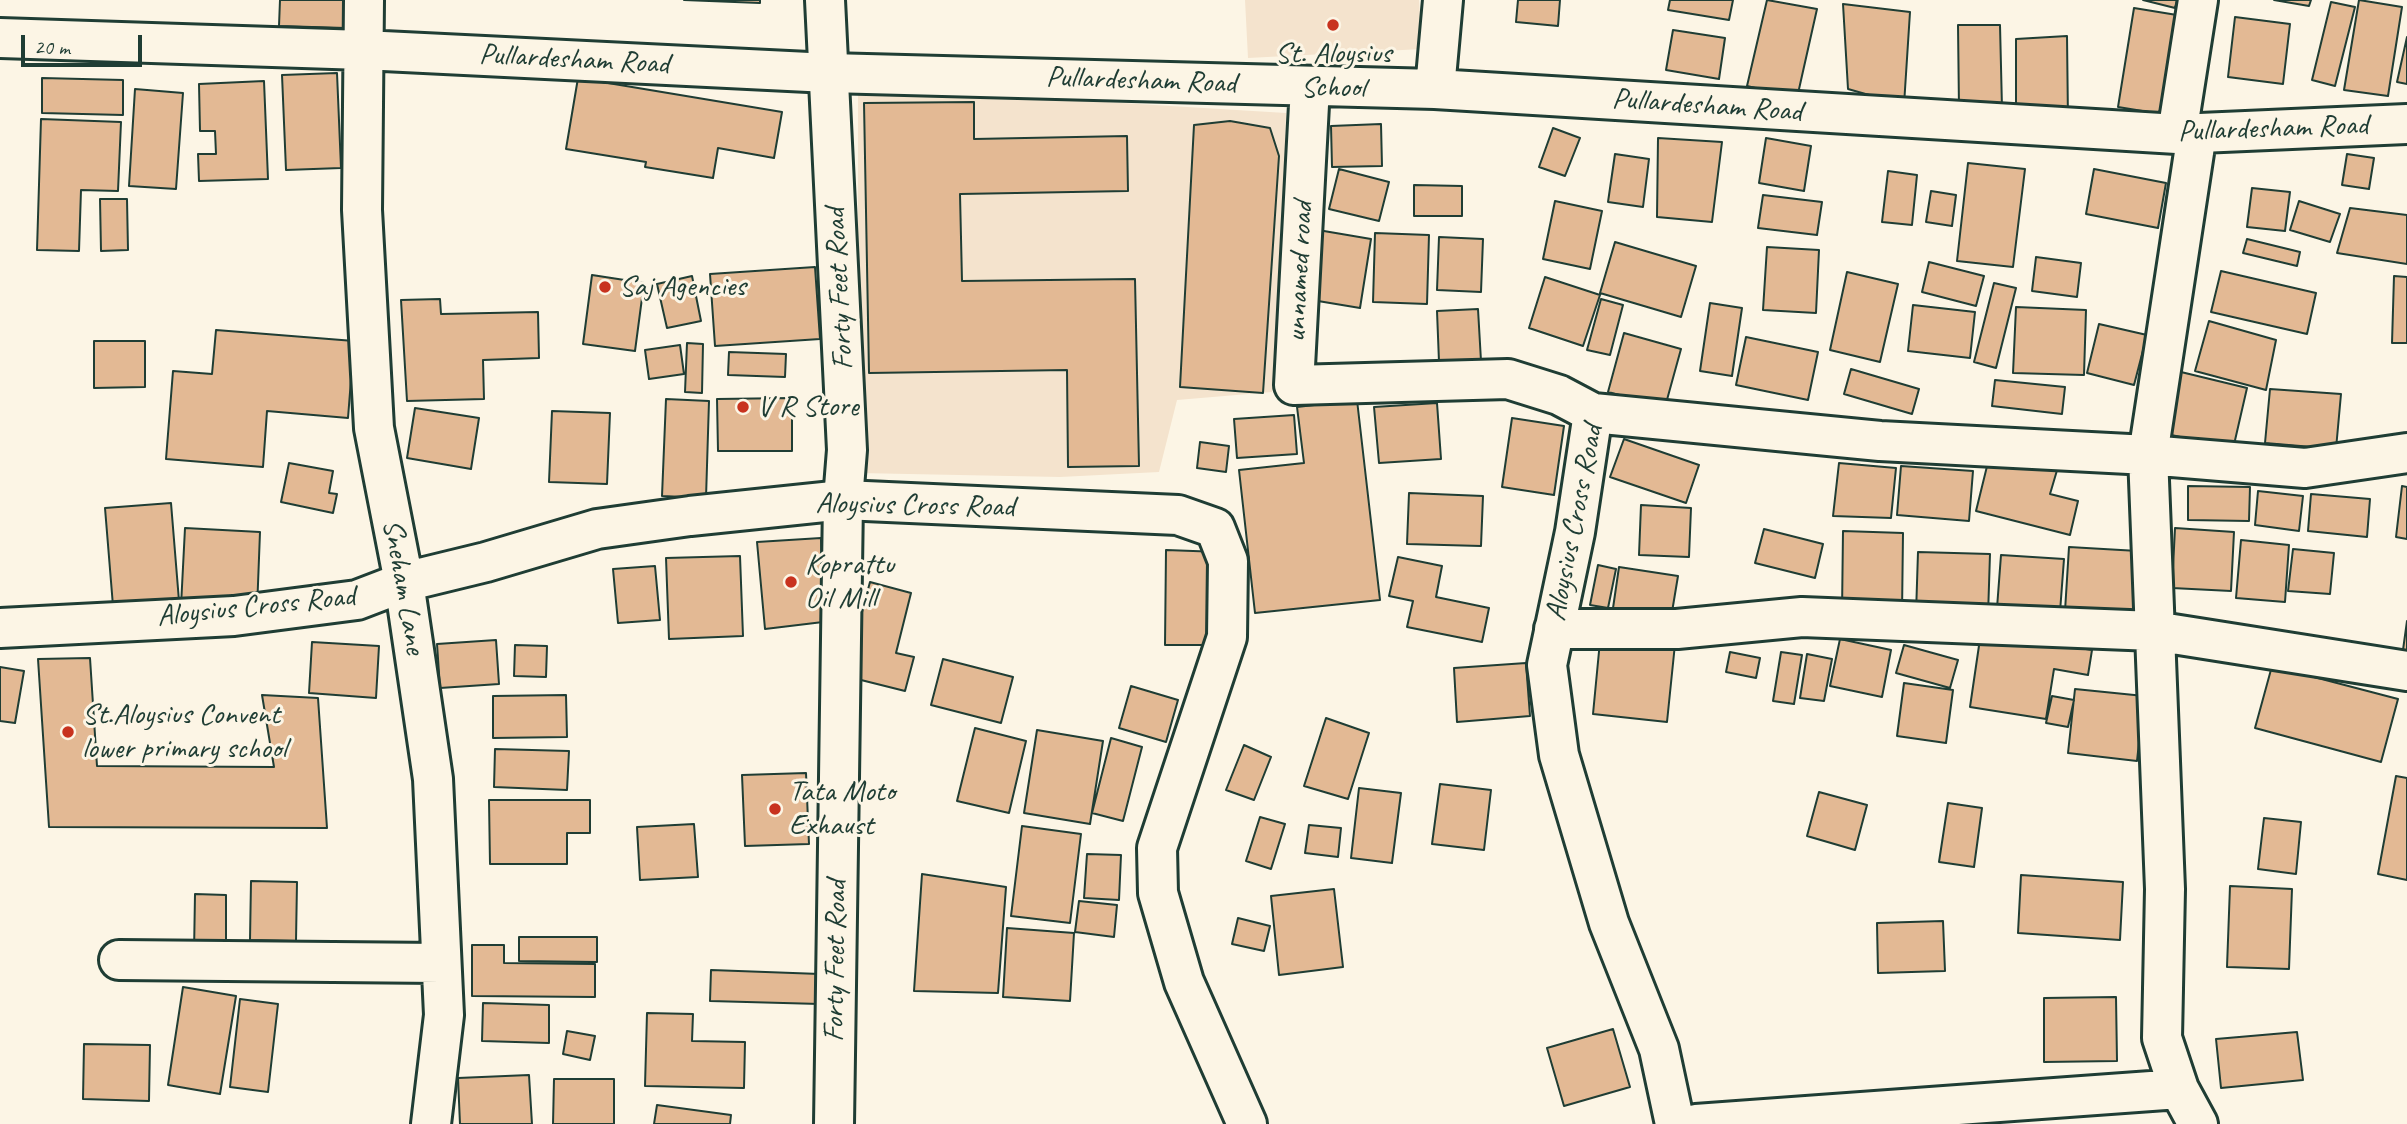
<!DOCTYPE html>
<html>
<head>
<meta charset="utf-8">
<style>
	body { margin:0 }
	#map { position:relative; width:2407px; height:1124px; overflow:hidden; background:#fcf5e5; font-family:Caveat,sans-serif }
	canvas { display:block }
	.scale { position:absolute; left:21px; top:35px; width:121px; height:32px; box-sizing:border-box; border:4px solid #1f3d34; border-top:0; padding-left:9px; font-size:21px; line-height:24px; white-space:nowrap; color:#1f3d34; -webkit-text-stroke:5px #fcf5e5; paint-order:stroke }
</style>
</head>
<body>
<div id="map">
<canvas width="2407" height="1124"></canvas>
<div class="scale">20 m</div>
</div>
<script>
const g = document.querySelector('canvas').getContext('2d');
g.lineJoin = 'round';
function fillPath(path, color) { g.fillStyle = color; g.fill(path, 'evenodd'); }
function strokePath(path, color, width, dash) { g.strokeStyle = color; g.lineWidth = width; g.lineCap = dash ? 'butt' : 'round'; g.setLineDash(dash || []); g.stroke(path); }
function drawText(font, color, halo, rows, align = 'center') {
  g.font = font + ' Caveat,sans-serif'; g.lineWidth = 6; g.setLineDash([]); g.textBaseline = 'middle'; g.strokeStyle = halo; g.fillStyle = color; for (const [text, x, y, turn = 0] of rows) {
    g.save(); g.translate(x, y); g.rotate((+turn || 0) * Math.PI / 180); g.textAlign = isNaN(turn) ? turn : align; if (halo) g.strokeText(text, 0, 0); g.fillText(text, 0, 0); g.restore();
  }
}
fillPath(new Path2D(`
	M1245,0h174l3,49 -174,9z
	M858,87l428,26 -7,256 -7,23 -95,8 -18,72 -99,5 -202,-4z`), '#f4e3cd');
const building = new Path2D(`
	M280,0h66l-1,28 -66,-2z
	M684,0h76v3z
	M1518,0h42l-2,26 -42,-4z
	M1670,0h63l-4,20 -61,-10z
	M1767,0l50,9 -20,89 -50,-12z
	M2143,0h34l-2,8z
	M2274,0h37l-2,6z
	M2359,0l43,7 -14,89 -44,-6z
	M2331,2l24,5 -20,79 -23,-6z
	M1843,4l67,8 -6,93 -56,-16z
	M2134,8l49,8 -16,99 -49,-8z
	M2235,17l55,7 -7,60 -55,-7z
	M1958,25h42l2,83 -43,1z
	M1673,30l52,8 -6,41 -53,-9z
	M2067,36l1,85 -52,-9v-73z
	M2407,37v47l-10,-2z
	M337,73l4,95 -55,2 -4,-95z
	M42,78l81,2v35l-81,-2z
	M578,78l204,34 -8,46 -56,-10 -5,30 -68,-11 1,-5 -80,-13z
	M264,81l4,98 -69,2 -1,-27h18l-1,-23h-15l-1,-47z
	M135,89l48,4 -7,96 -47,-3z
	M974,102v37l153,-3 1,55 -168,3 2,87 173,-2 4,187 -71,1 -1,-97 -198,3 -5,-270z
	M41,119l80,3 -3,69 -37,-1 -2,61 -42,-1z
	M1230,121l40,7 9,28 -16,237 -83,-6 14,-262z
	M1381,124l1,42 -50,1 -1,-41z
	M1553,128l27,10 -15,38 -26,-9z
	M1658,138l64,4 -10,80 -55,-5z
	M1766,138l45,8 -7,45 -45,-8z
	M1615,154l34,5 -6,48 -35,-5z
	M2347,154l27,4 -5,31 -27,-4z
	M1968,163l57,6 -12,98 -56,-6z
	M1339,169l50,13 -10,39 -50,-12z
	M2094,169l72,14 -8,45 -72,-14z
	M1888,171l29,4 -5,50 -30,-3z
	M1414,185l48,1v30h-48z
	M2252,188l38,4 -5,39 -38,-4z
	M1931,191l25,4 -4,31 -26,-4z
	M1763,195l59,7 -5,33 -59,-7z
	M100,199h27l1,51 -27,1z
	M1555,201l47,10 -12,58 -47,-10z
	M2299,201l41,13 -10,28 -40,-12z
	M2350,208l57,7v49l-70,-11z
	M1318,230l53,9 -11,69 -54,-9z
	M1375,233l54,2 -2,69 -54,-2z
	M1439,237l44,2 -2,53 -44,-2z
	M2247,239l53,13 -3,14 -54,-13z
	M1615,242l81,24 -15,51 -81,-24z
	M1767,247l52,3 -3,63 -53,-3z
	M2036,257l45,6 -4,34 -45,-6z
	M1929,262l55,14 -8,30 -54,-14z
	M815,267l5,72 -105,7 -5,-72z
	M2221,271l95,22 -9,41 -96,-22z
	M1847,272l51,12 -18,78 -50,-12z
	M592,275l52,8 -9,68 -52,-7z
	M692,276l9,45 -34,7 -10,-44z
	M2394,276l13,1v66h-15z
	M1545,277l55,18 -17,51 -54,-18z
	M1994,283l22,5 -20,80 -22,-6z
	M440,299l1,15 97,-2 1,46 -56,2 1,39 -77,2 -6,-101z
	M1601,299l22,6 -13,50 -23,-5z
	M1710,303l32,5 -10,68 -32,-5z
	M1913,305l62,7 -5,46 -62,-7z
	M2016,307l70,3 -2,65 -71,-2z
	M1478,309l3,52 -42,1 -2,-51z
	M2209,321l67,19 -10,50 -71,-19z
	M2099,324l48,11 -13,50 -47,-12z
	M216,330l138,11 -6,77 -81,-7 -4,56 -97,-8 7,-88 39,3z
	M1624,333l57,16 -16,58 -57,-15z
	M1746,337l72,15 -10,48 -72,-15z
	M94,341h51v46l-51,1z
	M687,343l16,1 -1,49 -17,-1z
	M680,345l4,29 -35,5 -4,-29z
	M729,352l57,2 -1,23 -57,-2z
	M1851,369l68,20 -7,25 -68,-20z
	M2181,372l66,16 -14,61 -66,-15z
	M1995,380l70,7 -3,27 -70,-8z
	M2270,389l71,5 -5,55 -71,-6z
	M792,398v53h-74l-1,-52z
	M666,399l43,2 -3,97 -44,-2z
	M1357,400l23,200 -125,13 -16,-143 65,-7 -7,-56z
	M1437,403l4,56 -62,4 -5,-56z
	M415,408l64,10 -8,51 -64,-11z
	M552,411l58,2 -3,71 -58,-2z
	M1294,415l3,39 -60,4 -3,-39z
	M1512,418l52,8 -10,69 -52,-8z
	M1624,439l75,26 -13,38 -76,-26z
	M1200,442l29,4 -3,26 -29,-4z
	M1991,450l67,17 -8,27 28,7 -8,34 -94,-24z
	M289,463l44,8 -4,22 8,1 -4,19 -52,-11z
	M1839,463l57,5 -5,50 -58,-2z
	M1901,466l72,5 -4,50 -72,-6z
	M2188,486l62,1 -1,34 -61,-1z
	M2402,486l5,1v52l-11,-2z
	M2258,491l45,5 -4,35 -44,-6z
	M1409,493l74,3 -2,50 -74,-2z
	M2311,494l59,5 -3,38 -59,-6z
	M171,503l8,98 -66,5 -8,-98z
	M1641,505l50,3 -2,49 -50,-2z
	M185,528l75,4 -3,78 -76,-4z
	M2175,528l59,4 -3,59 -59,-3z
	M1764,529l59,15 -8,34 -60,-15z
	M1843,531l60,2 -1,81 -60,-2z
	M821,538l2,84 -58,7 -8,-87z
	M2241,540l48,5 -4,57 -49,-4z
	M2069,547l69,4 -5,65 -68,-5z
	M2293,549l41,4 -4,41 -42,-3z
	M1166,550l54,2 -1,93h-54z
	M1918,552l72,2 -2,62 -72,-2z
	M2001,555l63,4 -4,53 -63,-4z
	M740,556l3,80 -74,3 -3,-81z
	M1398,557l44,9 -6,31 53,11 -7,34 -75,-15 6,-26 -24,-5z
	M1598,565l18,4 -8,39 -18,-3z
	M655,566l5,54 -42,3 -5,-54z
	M1619,567l59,9 -8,48 -58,-9z
	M870,582l41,11 -15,60 18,4 -9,34 -60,-15z
	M2407,621v30l-4,-1z
	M1981,632l111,18 -4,25 -34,-6 -8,50 -76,-12z
	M1840,639l51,11 -9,47 -52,-11z
	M496,640l3,44 -59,4 -3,-44z
	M1600,641l75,3 -8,78 -74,-8z
	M312,642l67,4 -3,52 -67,-5z
	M515,645l32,1 -1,31 -32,-1z
	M1904,645l54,15 -8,28 -54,-15z
	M1730,652l30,6 -4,20 -30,-6z
	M1781,652l21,3 -8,49 -21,-3z
	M1807,654l25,5 -8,42 -24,-3z
	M90,658l7,108 177,1 -12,-72 56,3 9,130 -278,-1 -11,-168z
	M943,659l70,18 -12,46 -70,-18z
	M1526,663l4,53 -73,6 -3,-54z
	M2272,666l126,33 -17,63 -126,-34z
	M0,667l24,4 -9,52 -15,-2z
	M1904,683l49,7 -7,53 -49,-7z
	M1131,686l47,14 -12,42 -47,-14z
	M2075,689l69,7 -7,65 -69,-8z
	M566,695l1,42 -74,1v-42z
	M2052,696l22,4 -6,27 -22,-4z
	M1326,718l43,15 -21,66 -44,-13z
	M975,728l51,13 -17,72 -52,-12z
	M1037,730l66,11 -13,83 -66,-11z
	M1111,738l31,9 -19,74 -31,-8z
	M1244,745l27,12 -17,43 -28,-10z
	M495,749l74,2 -2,39 -73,-3z
	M806,773l3,71 -64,2 -3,-71z
	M2396,776l11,2v102l-29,-6z
	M1440,784l51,6 -7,60 -52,-6z
	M1359,788l42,5 -9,70 -41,-5z
	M1819,792l48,13 -12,45 -48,-14z
	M489,800h101v33h-23v31h-77z
	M1948,803l34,5 -8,59 -35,-5z
	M1260,817l25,7 -14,45 -25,-8z
	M2264,818l37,4 -5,52 -38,-5z
	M694,824l4,53 -58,3 -3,-53z
	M1309,825l32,3 -3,29 -33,-4z
	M1022,826l59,8 -11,89 -59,-7z
	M1087,854l34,1 -2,45 -35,-2z
	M922,874l84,13 -8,106 -84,-2z
	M2021,875l102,7 -3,58 -102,-7z
	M251,881l46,1 -1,59 -46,-1z
	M2230,886l62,3 -3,80 -62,-2z
	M1334,889l9,78 -64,8 -8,-79z
	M195,894l31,1v58h-32z
	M1079,901l38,4 -3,32 -39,-5z
	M1238,918l32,8 -6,25 -32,-7z
	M1943,921l2,50 -67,2 -1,-50z
	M1007,928l67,5 -4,68 -67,-4z
	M519,937h78v25l-78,-1z
	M472,945h32v18l91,1v33l-123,-1z
	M711,970l109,4v30l-110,-3z
	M183,987l53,9 -16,98 -52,-9z
	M2116,997l1,64 -73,1v-64z
	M240,999l38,5 -10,88 -38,-5z
	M483,1003l66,2v38l-67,-2z
	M647,1013l46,1 -1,27 53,1 -1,46 -99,-2z
	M1613,1029l17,58 -66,19 -17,-58z
	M567,1031l28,5 -5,24 -27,-6z
	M2297,1032l6,48 -82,8 -5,-49z
	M84,1044l66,1 -1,56 -66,-2z
	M529,1075l3,49h-72l-2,-46z
	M554,1079h60v45h-61z
	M657,1105l74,10 -1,9h-76z`);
fillPath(building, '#e3b994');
strokePath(building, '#1f3d34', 2);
const minor = new Path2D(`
	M364,0l-2,210 12,218 30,154 29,197 11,236 -13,109
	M0,38l363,12 466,23 606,16 742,45 230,-10
	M1310,86l-16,299 214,-6 51,16 34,18
	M1435,89l8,-89
	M2197,133l-49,322 17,434 -3,149 17,51 19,35
	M2177,134l21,-134
	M0,628l234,-12 123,-16 47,-18 82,-20 111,-33 93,-13 153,-16 335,15 37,13 13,33 -1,76 -70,211 1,45 26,89 63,142
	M1554,629h123l125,-12 352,14 253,40
	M119,960l321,3
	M1675,1124l-16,-75 -50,-126 -50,-168 -12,-90 28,-133 18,-119 287,28 268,14 157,13 102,-15
	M1696,1124l483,-35`);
const secondary = new Path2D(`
	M825,0l22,450 -4,50 -9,624`);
strokePath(minor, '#1f3d34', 44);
strokePath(secondary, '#1f3d34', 44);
strokePath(minor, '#fcf5e5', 38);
strokePath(secondary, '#fcf5e5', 38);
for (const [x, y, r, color] of [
	[1333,25,7,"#c8321e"],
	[605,287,7,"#c8321e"],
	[743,407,7,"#c8321e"],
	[791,582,7,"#c8321e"],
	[68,732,7,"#c8321e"],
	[775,809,7,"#c8321e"]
]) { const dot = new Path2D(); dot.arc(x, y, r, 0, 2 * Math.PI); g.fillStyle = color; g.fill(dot); strokePath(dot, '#fcf5e5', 2.5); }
drawText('30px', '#1f3d34', '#fcf5e5', [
	["St. Aloysius",1333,54,"center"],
	["School",1333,88,"center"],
	["Saj Agencies",619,287],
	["V R Store",757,407],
	["Koprattu",805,565],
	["Oil Mill",805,599],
	["St.Aloysius Convent",82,715],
	["lower primary school",82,749],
	["Tata Moto",789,792],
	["Exhaust",789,826]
], 'left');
drawText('30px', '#1f3d34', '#fcf5e5', [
	["Pullardesham Road",574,60,3],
	["Pullardesham Road",1141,81,2],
	["Pullardesham Road",1707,106,4],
	["Pullardesham Road",2273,129,-2],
	["unnamed road",1300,272,-87],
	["Forty Feet Road",840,289,-93],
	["Aloysius Cross Road",915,506,1],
	["Aloysius Cross Road",1575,523,-79],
	["Sneham Lane",403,587,80],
	["Aloysius Cross Road",256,607,-6],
	["Forty Feet Road",836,961,-89]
]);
</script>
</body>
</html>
